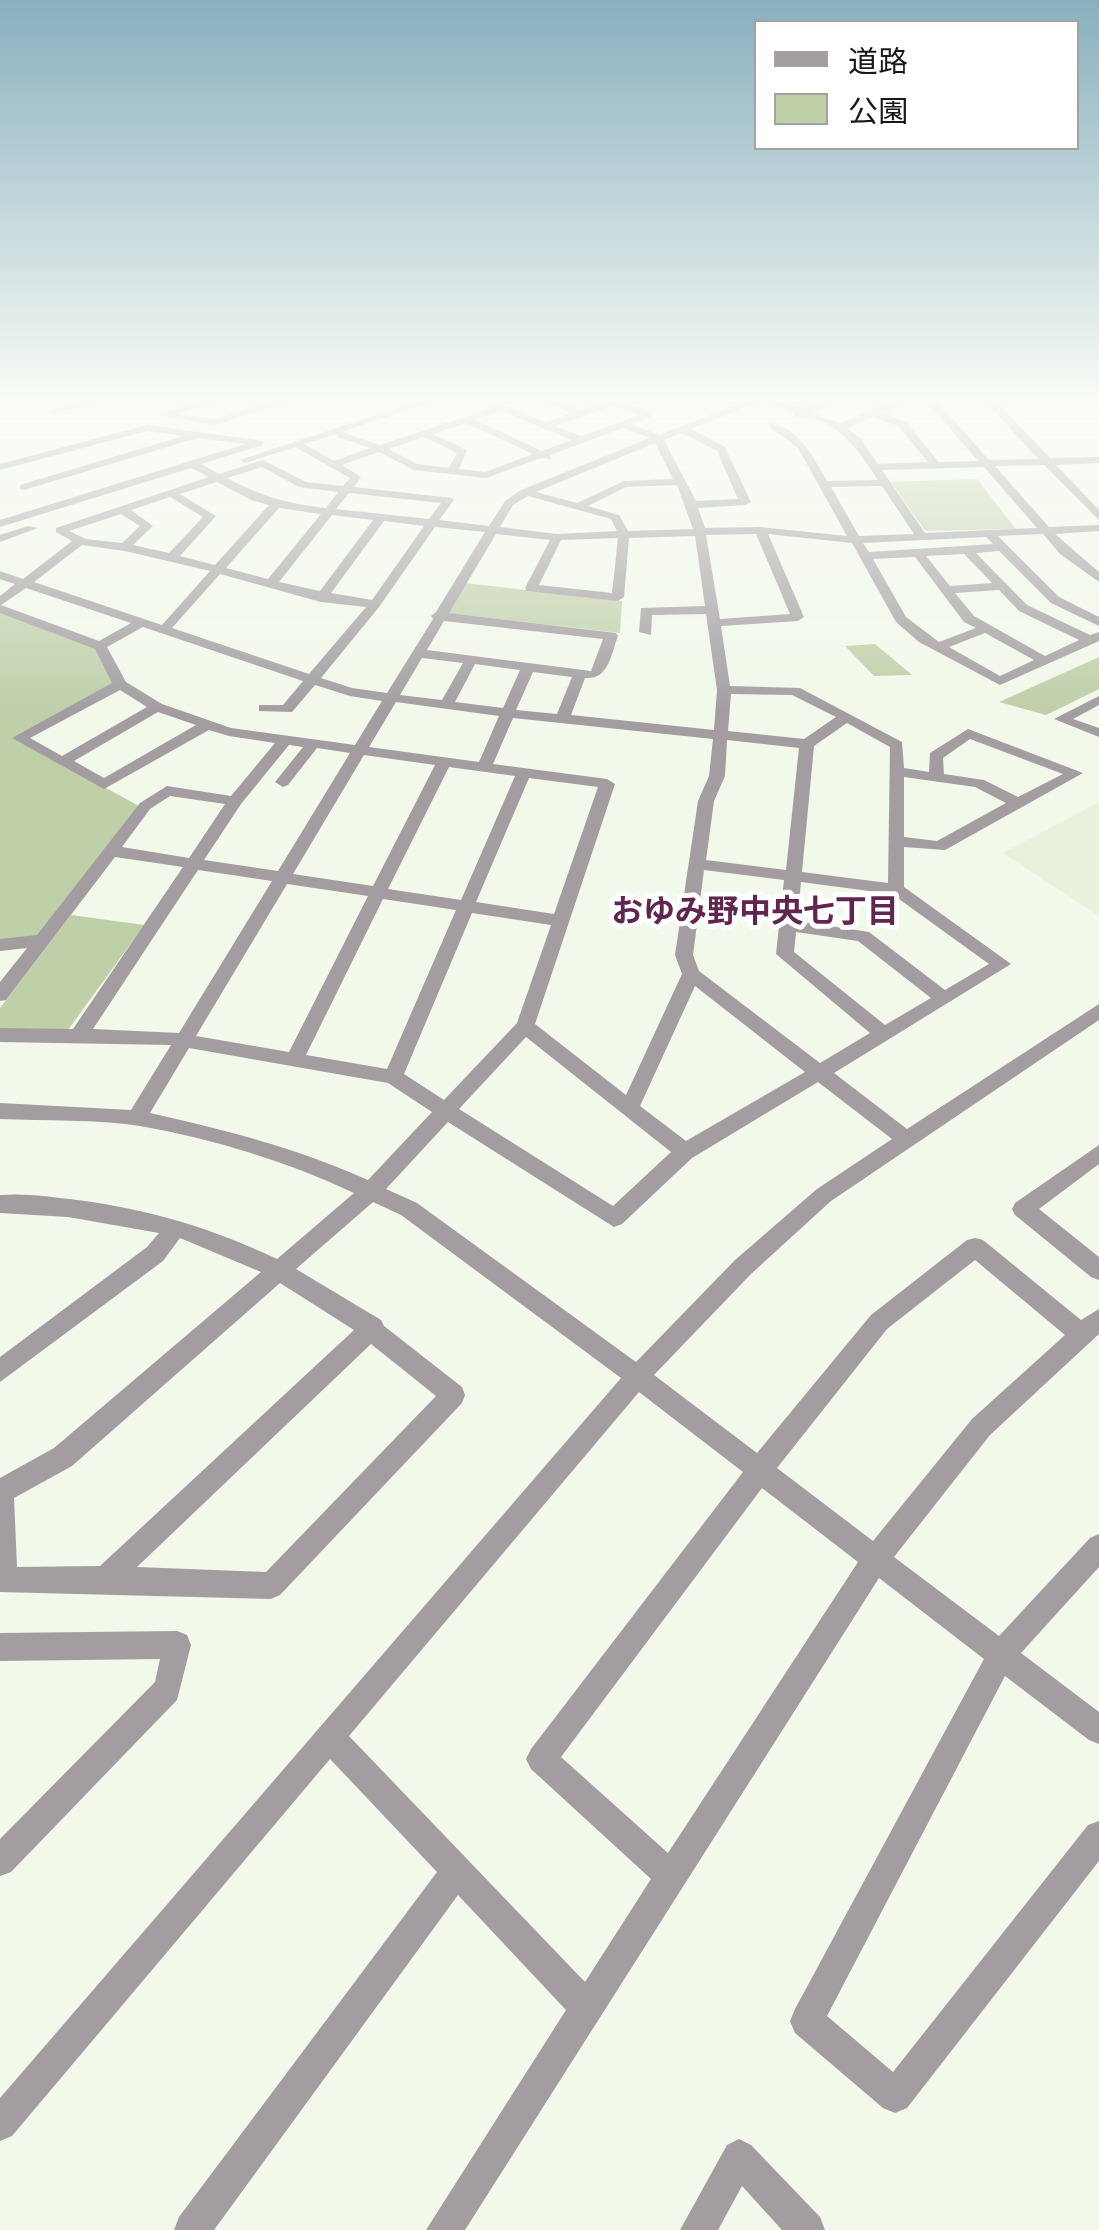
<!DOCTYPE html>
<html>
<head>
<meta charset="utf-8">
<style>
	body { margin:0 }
	#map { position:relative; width:1099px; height:2230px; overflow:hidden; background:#f2f8ea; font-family:"Archivo Narrow","Noto Sans JP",sans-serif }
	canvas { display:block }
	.legend { position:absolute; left:754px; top:20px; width:325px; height:130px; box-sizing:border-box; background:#fff; border:2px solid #a2a3a1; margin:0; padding:12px 18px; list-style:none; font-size:30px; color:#171914 }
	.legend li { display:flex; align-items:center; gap:20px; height:50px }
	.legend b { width:50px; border:2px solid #a2a3a1 }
</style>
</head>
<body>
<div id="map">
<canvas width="1099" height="2230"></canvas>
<ul class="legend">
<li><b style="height:12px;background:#a39da1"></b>道路</li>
<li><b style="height:28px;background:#bfcfa8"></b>公園</li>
</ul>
</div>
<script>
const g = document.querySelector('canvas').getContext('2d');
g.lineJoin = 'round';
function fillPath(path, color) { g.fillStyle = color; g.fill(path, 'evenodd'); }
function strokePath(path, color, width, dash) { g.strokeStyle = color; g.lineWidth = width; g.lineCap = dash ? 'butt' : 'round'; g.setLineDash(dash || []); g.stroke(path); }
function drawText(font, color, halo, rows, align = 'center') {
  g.font = font + ' "Archivo Narrow","Noto Sans JP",sans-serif'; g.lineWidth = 10; g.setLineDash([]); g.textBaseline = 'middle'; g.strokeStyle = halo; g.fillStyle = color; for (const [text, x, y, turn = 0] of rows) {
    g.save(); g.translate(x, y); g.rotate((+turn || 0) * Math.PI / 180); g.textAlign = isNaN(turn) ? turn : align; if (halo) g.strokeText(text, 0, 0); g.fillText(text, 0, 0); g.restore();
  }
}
fillPath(new Path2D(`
	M1099,802v114l-96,-63z`), '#e8f2dc');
fillPath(new Path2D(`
	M977,479l39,50 -91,2 -34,-49z
	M465,583l157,18 -2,32 -174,-20z
	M0,612l94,34 20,37 -101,55 128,69 -103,130 -38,4z
	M875,644l37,31 -38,1 -29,-30z
	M1099,657v32l-53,26 -47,-13z
	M71,915l73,10 -76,105 -68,-1v-21z`), '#bfcfa8');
strokePath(new Path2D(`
	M54,412l39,-11`), '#99ab80', 2.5);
fillPath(new Path2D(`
	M200,401h17l-40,13 39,5 57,-18h16l-73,24 -59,-10z
	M418,401h16l-92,31 38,13 112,-37 -5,-4 4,-3 55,21 25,-9 -27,-12h15l22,9c31,-11 40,-9 70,3v4l-19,7 27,11 87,-34h15l-70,28 34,18 26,55 -6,3 -47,3 7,20 55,-1 87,9 -49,-88 -29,-21v-4c29,3 45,35 58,58l51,-1c-20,-30 -43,-66 -83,-63l-1,-4 -28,-12h15l21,8 19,-8h14l-24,12 29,10 54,-22h14l-26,12 24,9 33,40 39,-1 -52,-60h11l52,59 49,-1 -53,-58h11l54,57 49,-1v6l-43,2 43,45v10l-55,-55 -49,1 54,61 50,-2v6l-44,3 44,38v10l-39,-28 -17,-20 -45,2 61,61 40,20v9l-48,-23 -52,-52 -23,2 51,52 63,30 9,-3v9l-99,44 -81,-43 -23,-20 -44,-79 -84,-9 36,83 -6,4 -77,5 9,60 70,2 102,54 2,26 25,4 1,-19 38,-24 115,44 -138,77 -41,-3v40l107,77 -177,109 73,56 192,-125v16l-268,181 -80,73 -97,101 103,78 114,-138 96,-75 8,-2 8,2 98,80 18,-11v25l-109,101 -96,122 105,79 91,-98 9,-4v33l-78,86 78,59v32l-10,-4 -84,-64 -178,340 66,56 195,-247 11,-4v40l-192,247 -12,5 -12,-5 -88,-75 -5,-12 5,-12 189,-350 -105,-81 -414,652h-39l140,-220 -108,-115 -244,335h-40l5,-13 258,-345 -107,-113 -318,377 -12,5v-43l621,-720 -220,-163 -28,-13 -77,67 85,51 3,6 78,61 3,8 -3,8 -182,192 -9,4 -271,-7v-114l54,-30 207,-176 -81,-34 -17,23 -163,121v-25l147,-110 12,-14 -91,-16 -68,-4v-18c26,-2 52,2 77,5 71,9 135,28 200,59l77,-66c-68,-32 -140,-54 -214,-67 -45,-7 -94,-5 -140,-7v-16l131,7 40,-65 -171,-3v-14l73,1 110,-162 -68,-10 -109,143 -6,1v-19l27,-34 -27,3v-12l37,-4 103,-132 27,-17 64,10 44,-53 -46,-7 -20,-6 -105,59 -92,-51 100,-55 -17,-34 -95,-36v-17l15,-12 -15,-5v-8l23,8 49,-38 -16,-9v-4l153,-51 -18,-9 -191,59v-7l245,-76 -48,-6 -173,52 -4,-1v-4l163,-49 -36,-5 -147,39v-6l147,-39 116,16v4l-62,19 18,10 44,-14 43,22 37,4 7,-8 -55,-31 -50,16 -5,-3zM614,405l25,10 -58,21 -26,-10zM501,411l71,29 -30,11 -66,-31zM873,417l25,9 30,36 -50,2 -17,-25 -14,-11zM466,423l67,31 -48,18 -26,-3 8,-19 -34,-16zM623,428l27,10 -129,52 -16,11 -16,25 -50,-6 15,-20 -2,-2 -98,-11 7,-10 -19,-12 37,-13 35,18 72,8 55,-20 10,1 -1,-4zM682,433l35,18 21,48 -42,2 -32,-61zM337,434v3l33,11 -36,13 -30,-17zM424,437l33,16 -8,15 -32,-4 -28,-15zM655,443l18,36 -49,2 -47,22 -41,-11zM262,467l37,20 39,5 -12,16c-37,-4 -66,-12 -99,-30zM984,467l53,61 -112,5 -43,-63zM217,482l34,18 18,5 -54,60 -35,-9 36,-40 -36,-22zM677,485l16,44 -65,2 -9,-16 -31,-9 38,-19zM882,486l32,48 -55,2 -28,-49zM349,493l92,10 -12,16 -93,-10zM528,496l83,23 6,12 -60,3 -57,-7 13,-22zM170,497l33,20 -34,36 -36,-8 20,-19 -22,-16zM279,508l42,6 -53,65 -42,-11zM121,514l19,12 -18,17 -36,-4 -17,-8zM332,515l41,5 -53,71 -41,-9zM384,521l40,5 -52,74 -41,-7zM435,527l50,5 -49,80 -5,4 2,3 -46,74 -35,-5 -31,-10 58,-71zM496,534l54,6 -25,48 2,3 91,10 6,-4 5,-59 66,-2 10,70 -64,2 -2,24 12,3 1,-20 54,-1 11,76 -3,40 -143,-15 14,-37c24,2 26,-24 33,-42l-2,-3 -167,-20zM756,534l34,80 -70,5 -14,-84zM986,537l7,7 -124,8 -6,-9zM618,538l-6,55 -73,-8 22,-45zM82,545l43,6 85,20 -48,54 -128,-43zM964,554l28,29 -42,3 -24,-30zM915,557l49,65 12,6 -37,14 -33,-25 -33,-58zM220,574l101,28 45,5 -57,67 -137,-46zM26,588l105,35 -32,18 -98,-36zM999,590l20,21 60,29 -34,16 -71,-40 -19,-23zM444,621l159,18 -12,32 -164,-21zM143,627l160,54 -20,24h-24v6l33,1 23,-27 35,11 32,5 -27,44 -124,-17 -69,-24 -36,-22 -19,-35zM985,633l49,27 -34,16 -51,-29zM422,658l41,5 -21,37 -42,-5zM475,664l45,6 -17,38 -48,-6zM533,672l39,5 -15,37 -41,-4zM120,690l27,17 -85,49 -32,-18zM731,694l61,1 44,22 -32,22 -76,-8zM396,702l103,14 -20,46 -110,-15zM158,712l38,13 -92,53 -30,-17zM513,718l200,21 -4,37 -11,25 -23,154 7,19 -56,121 -91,-71 80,-240 -8,-5 -114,-15zM847,723l43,24 -2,136 -86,-11 12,-126zM970,739l93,35 -45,23 -34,-17 -40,-6 -1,-16zM727,740l72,8 -13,122 -80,-10 8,-59 11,-25zM289,745l14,2 -28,35 8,5 5,-2 29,-37 33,5 -72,118 -74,-11 37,-56zM364,755l71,10 -62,121 -80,-12zM449,767l66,9 -54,124 -73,-11zM904,777l71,10 31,16 -69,38 -33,-4zM529,778l69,9 -44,127 -78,-12zM170,796l55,8 -36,54 -67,-11 28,-38zM198,870l74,11 -93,152 -86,-4zM704,870l80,10 -8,74 94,79 -50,30 -121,-92 -6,-16zM801,882l91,12 97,70 -44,26 -76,-58 -72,-11zM287,884l81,12 -79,156 -93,-16zM383,899l73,11 -69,159 -81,-14zM472,913l79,12 -34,98 -73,77 -40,-26zM796,932l62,9 73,57 -46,27 -91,-73zM695,986l110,86 -119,69 -46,-35zM526,1037l145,115 -58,54 -154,-97zM189,1048l199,35 44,29 -64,68c-71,-32 -142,-50 -218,-67zM818,1082l74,57 -75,50 -82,71 -99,102 -219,-159 -31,-14 62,-67 166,105 8,-3 70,-66zM975,1260l90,75 -93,84 -99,122 -96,-73 110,-139zM280,1283l74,47 -254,236 -83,1 -3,-69 58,-32zM371,1344l65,52 -170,176 -129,-5zM639,1392l104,80 -212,277 -5,10 5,10 120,110 -66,103 -236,-246zM762,1488l96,74 -190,291 -107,-96z
	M28,526l10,2 -38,14v-7z
	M1099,696v9l-26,14 26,9v9l-45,-18z
	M1099,1145v19l-60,45 60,48v23l-8,-3 -76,-62 -3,-6 3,-6z
	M177,1631l10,4 4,10 -14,55 -166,172 -11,4v-37l155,-157 5,-23 -160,2v-28z
	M739,2139l12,6 69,72 5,13h-43l-40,-44 -24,44h-38l47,-85z`), '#a39da1');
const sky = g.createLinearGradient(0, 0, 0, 714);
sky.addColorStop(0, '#88b0be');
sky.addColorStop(0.56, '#f9fcf6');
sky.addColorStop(1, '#f9fcf600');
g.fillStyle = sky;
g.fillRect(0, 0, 1099, 714);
drawText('bold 32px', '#60264f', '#fff', [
	["おゆみ野中央七丁目",755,913]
]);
</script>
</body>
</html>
